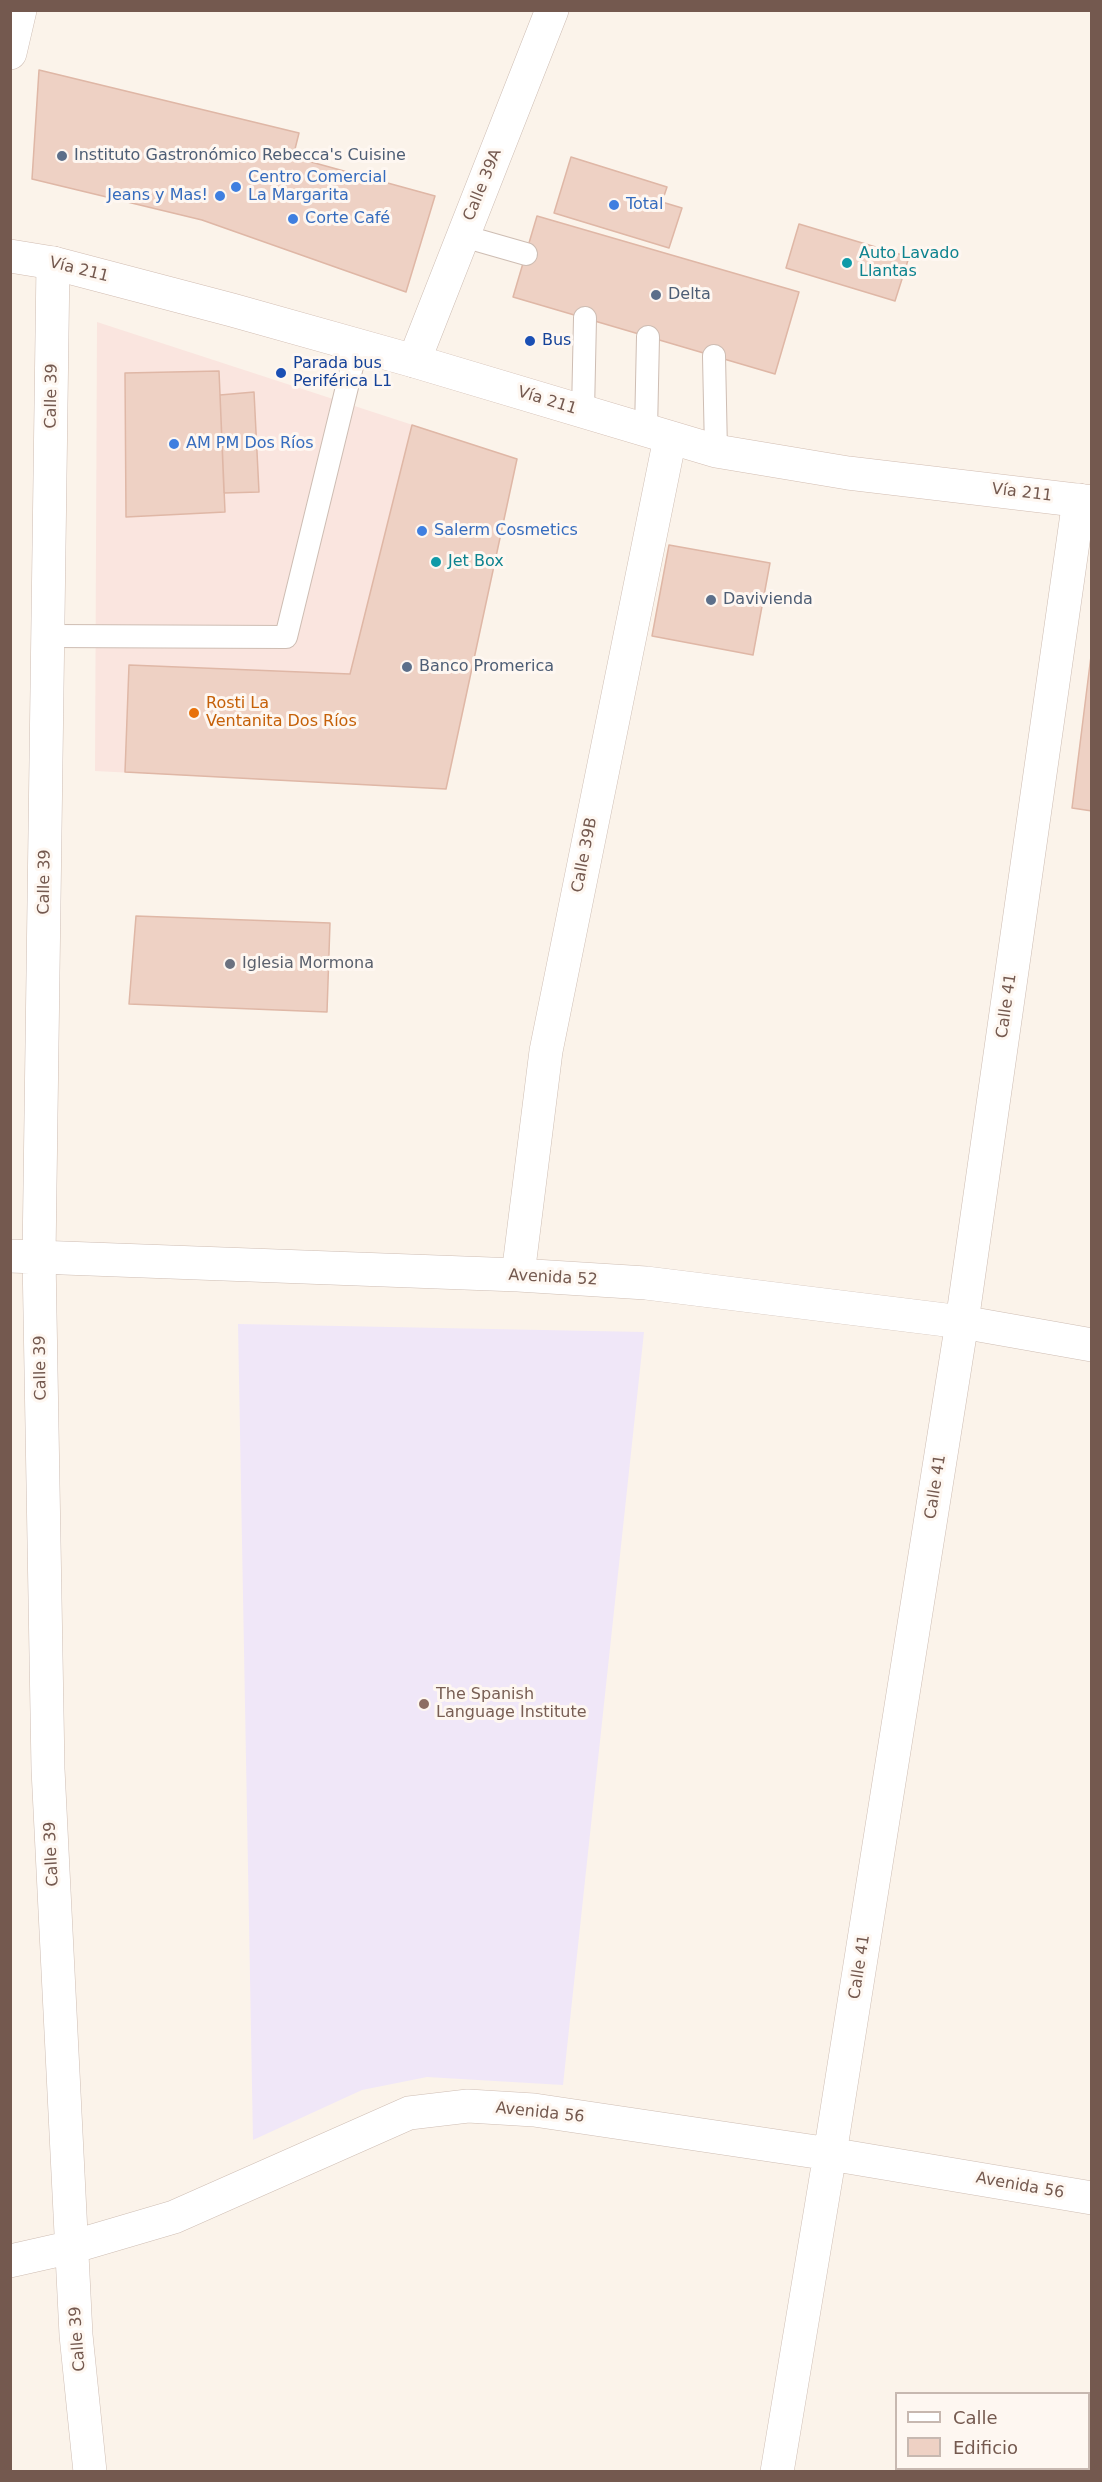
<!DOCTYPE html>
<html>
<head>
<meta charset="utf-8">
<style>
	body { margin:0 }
	#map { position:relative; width:1102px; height:2482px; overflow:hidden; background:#fbf3ea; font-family:"DejaVu Sans",sans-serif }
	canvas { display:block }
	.frame { position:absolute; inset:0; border:12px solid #74594f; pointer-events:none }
	.legend { position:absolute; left:895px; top:2392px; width:195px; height:78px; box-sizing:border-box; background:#fef7f1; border:2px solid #c7b8b0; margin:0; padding:8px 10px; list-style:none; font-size:18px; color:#74594f }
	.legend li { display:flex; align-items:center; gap:12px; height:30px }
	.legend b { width:30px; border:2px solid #c7b8b0 }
</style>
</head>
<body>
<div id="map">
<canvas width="1102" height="2482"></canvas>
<div class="frame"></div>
<ul class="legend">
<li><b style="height:8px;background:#fff"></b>Calle</li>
<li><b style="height:16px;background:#eed1c4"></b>Edificio</li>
</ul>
</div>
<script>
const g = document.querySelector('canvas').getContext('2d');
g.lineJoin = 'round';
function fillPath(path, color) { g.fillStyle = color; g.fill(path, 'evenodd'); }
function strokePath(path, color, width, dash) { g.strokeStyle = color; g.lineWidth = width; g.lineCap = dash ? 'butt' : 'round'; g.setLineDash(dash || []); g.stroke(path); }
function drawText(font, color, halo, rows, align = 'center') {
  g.font = font + ' "DejaVu Sans",sans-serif'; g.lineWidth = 6; g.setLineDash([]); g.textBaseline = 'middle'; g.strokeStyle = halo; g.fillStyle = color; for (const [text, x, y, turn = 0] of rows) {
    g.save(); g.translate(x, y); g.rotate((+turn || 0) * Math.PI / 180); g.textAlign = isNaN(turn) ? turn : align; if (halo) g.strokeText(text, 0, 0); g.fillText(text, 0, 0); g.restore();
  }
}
fillPath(new Path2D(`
	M97,322l420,137 -71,330 -351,-18z`), '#fae5df');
fillPath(new Path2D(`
	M238,1324l406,8 -81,753 -136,-8 -65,13 -109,50z`), '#f0e7f8');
const building = new Path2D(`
	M39,70l260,63 -6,24 142,39 -29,96 -204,-72 -170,-41z
	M571,157l96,30 -5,15 20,6 -13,40 -115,-35z
	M537,216l262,76 -24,82 -262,-77z
	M799,224l110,33 -14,44 -109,-33z
	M219,371l6,141 -99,5 -1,-144z
	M254,392l5,100 -35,1 -4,-98z
	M412,425l105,34 -71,330 -321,-17 4,-107 221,9z
	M669,545l101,18 -17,92 -101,-19z
	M1092,648v163l-20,-3z
	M136,916l194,7 -3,89 -198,-8z`);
fillPath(building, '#eed1c4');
strokePath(building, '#dfb7a6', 1.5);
const service = new Path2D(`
	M463,236l63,18
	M714,356l2,95
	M583,412l2,-94
	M646,431l2,-94
	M49,636l237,1 71,-291`);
const minor = new Path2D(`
	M10,53l10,-43
	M53,263l-14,993 9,513 28,566 14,137
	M414,361l138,-351
	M10,1256l508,19 128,8 316,39 130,23
	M518,1275l28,-224 124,-613
	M10,2261l62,-14 102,-30 235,-104 59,-7 66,4 296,44 262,44
	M777,2472l53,-318 132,-832 117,-822`);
const secondary = new Path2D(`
	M10,256l43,7 179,47 182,51 302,90 132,22 244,29`);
strokePath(service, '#cebdb3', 24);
strokePath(minor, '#cebdb3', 34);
strokePath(secondary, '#d1bcb1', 34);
strokePath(service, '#fff', 22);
strokePath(minor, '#fff', 33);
strokePath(secondary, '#fff', 33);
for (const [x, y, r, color] of [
	[62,156,6,"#5c6f8a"],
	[236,187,6,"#3f7fe0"],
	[220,196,6,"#3f7fe0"],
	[614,205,6,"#3f7fe0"],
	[293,219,6,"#3f7fe0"],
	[847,263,6,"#0f9aa8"],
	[656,295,6,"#5c6f8a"],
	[530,341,6,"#1a4fb4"],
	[281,373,6,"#1a4fb4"],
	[174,444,6,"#3f7fe0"],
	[422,531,6,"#3f7fe0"],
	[436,562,6,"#0f9aa8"],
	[711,600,6,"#5c6f8a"],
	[407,667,6,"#5c6f8a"],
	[194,713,6,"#e8710a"],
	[230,964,6,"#6b7280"],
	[424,1704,6,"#8d6e63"]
]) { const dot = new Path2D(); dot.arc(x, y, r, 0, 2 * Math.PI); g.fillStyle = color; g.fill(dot); strokePath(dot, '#fef7f1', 2); }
drawText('16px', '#4e5e75', '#fef7f1', [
	["Instituto Gastronómico Rebecca's Cuisine",74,156],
	["Delta",668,295],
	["Davivienda",723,600],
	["Banco Promerica",419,667]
], 'left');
drawText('16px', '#366cbe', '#fef7f1', [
	["Centro Comercial",248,178],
	["La Margarita",248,196],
	["Jeans y Mas!",208,196,"right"],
	["Total",626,205],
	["Corte Café",305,219],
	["AM PM Dos Ríos",186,444],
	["Salerm Cosmetics",434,531]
], 'left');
drawText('16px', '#74594f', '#fef7f1', [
	["Calle 39A",483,185,-68],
	["Vía 211",79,270,14],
	["Calle 39",52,396,-89],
	["Vía 211",547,401,17],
	["Vía 211",1022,493,7],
	["Calle 39B",585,855,-79],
	["Calle 39",45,882,-89],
	["Calle 41",1007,1006,-82],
	["Avenida 52",553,1278,3],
	["Calle 39",41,1368,-91],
	["Calle 41",936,1487,-81],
	["Calle 39",52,1854,-93],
	["Calle 41",860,1967,-81],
	["Avenida 56",540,2113,6],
	["Avenida 56",1020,2186,10],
	["Calle 39",78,2339,-94]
]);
drawText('16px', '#0d838f', '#fef7f1', [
	["Auto Lavado",859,254],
	["Llantas",859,272],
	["Jet Box",448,562]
], 'left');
drawText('16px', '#164399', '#fef7f1', [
	["Bus",542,341],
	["Parada bus",293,364],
	["Periférica L1",293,382]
], 'left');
drawText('16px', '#c56008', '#fef7f1', [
	["Rosti La",206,704],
	["Ventanita Dos Ríos",206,722]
], 'left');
drawText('16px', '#5b616d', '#fef7f1', [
	["Iglesia Mormona",242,964]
], 'left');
drawText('16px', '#785e54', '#fef7f1', [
	["The Spanish",436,1695],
	["Language Institute",436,1713]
], 'left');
</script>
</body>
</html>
